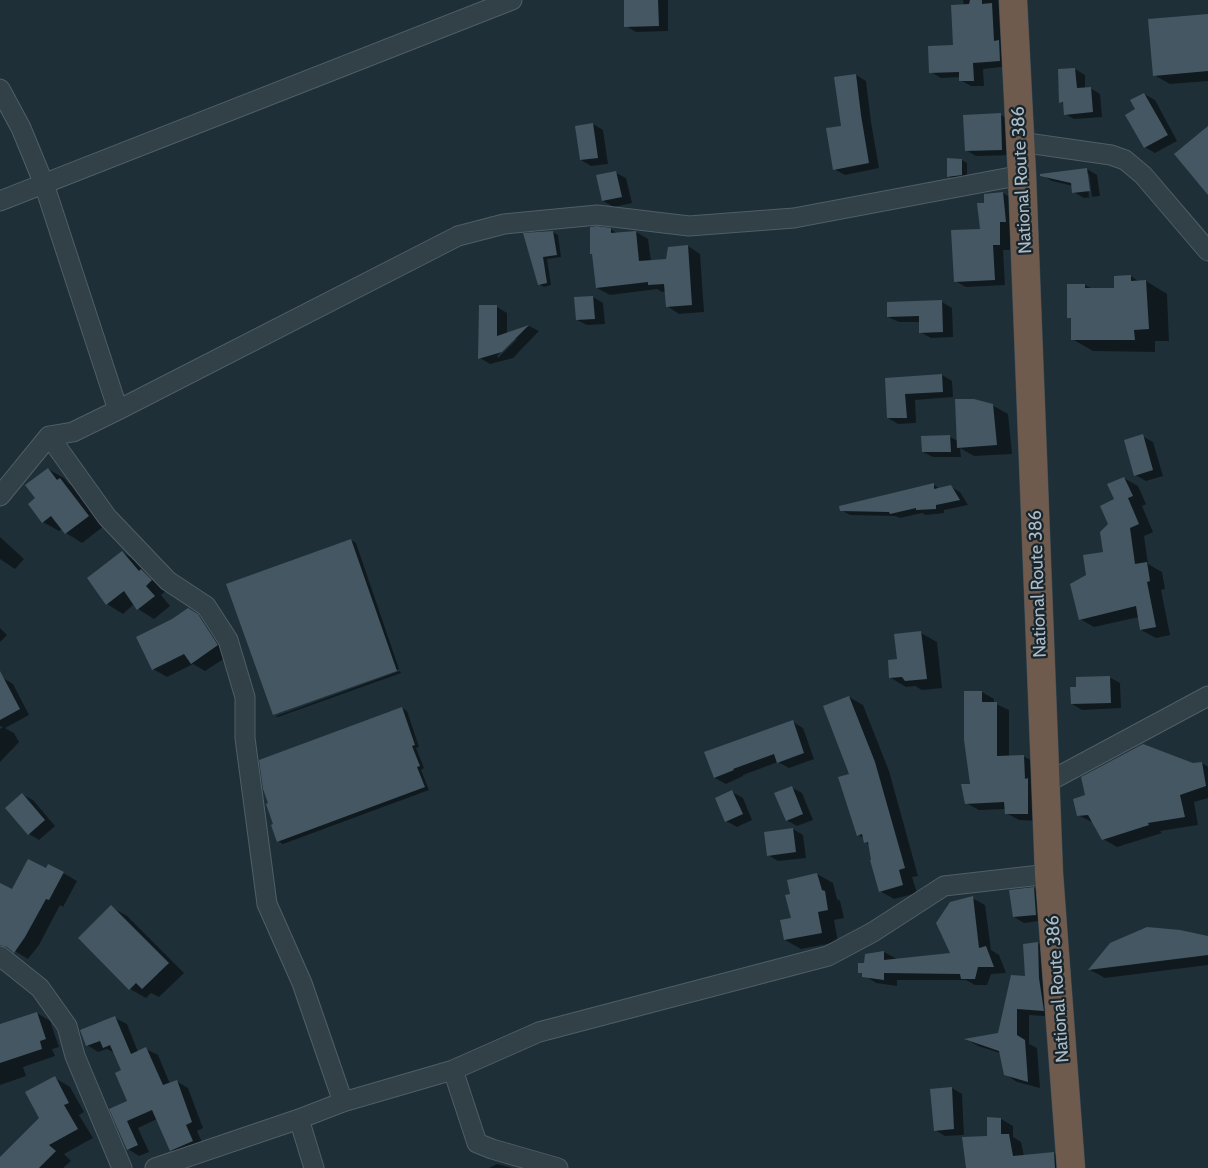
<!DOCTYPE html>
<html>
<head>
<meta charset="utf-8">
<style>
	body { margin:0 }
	canvas { display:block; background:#1e2f38 }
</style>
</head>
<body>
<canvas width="1208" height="1168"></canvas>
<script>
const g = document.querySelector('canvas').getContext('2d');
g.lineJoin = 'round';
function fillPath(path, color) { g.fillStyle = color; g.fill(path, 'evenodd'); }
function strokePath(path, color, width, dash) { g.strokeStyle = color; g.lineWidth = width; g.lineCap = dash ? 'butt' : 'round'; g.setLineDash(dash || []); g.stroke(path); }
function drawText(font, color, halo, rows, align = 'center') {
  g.font = font + ' Cabin,sans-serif'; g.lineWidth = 4.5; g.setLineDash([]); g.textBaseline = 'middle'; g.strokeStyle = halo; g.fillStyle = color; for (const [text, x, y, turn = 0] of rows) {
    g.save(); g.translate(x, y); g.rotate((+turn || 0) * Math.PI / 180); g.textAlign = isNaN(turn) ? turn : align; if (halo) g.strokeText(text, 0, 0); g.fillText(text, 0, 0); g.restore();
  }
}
fillPath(new Path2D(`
	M625,0h43v31l-32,1 -10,-6z
	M963,0h38l9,66 -27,3 1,17h-13l-11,-6v-3l-19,1 -10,-6 23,-26 10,-40z
	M1208,15v66l-38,3 -16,-9z
	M1075,69l10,6v14l5,-1 10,6 2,23 -28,2 -9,-5 -1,-10 -4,-2 -1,-32z
	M856,75l10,6 5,41 8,46 -34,7 -11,-6 8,-42z
	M1144,94l11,6 22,41 -22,12 -10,-6z
	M1001,115l10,6 1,34 -36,1 -10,-6z
	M593,124l10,6 5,34 -17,2 -10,-6z
	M962,160l5,3v14l-14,2 -5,-3z
	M1087,169l10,6 3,21 -16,2 -10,-6 -1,-6 -21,-5 -10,-6zM1087,174h2l3,23h-3z
	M616,173l10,5 6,25 -18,4 -11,-6z
	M1003,193l10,6 3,28 -6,1v22h-7l2,35 -39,2 -11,-6 26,-50 5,-27z
	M611,229l7,5 18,-2 12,7 3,22 16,-1 21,-14 12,8 4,58 -25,2 -12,-8 -1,-15 -4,1 -5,-3 -47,6 -13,-7z
	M553,232l5,3 3,22 -14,2 4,26 -7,2 -5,-3 -15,-49z
	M1131,276l9,6 6,-1 21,13 2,47h-14v11l-62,-1 -21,-12v-20l-3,-2 16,-32 8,4h22z
	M593,297l10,6 2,21 -18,1 -10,-5z
	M942,302l10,6 1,29 -22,1 -11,-6v-10h-21l-11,-5z
	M497,307l10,6v21l22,-8 10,5 -26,27 -23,6 -10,-6zM513,339h4l-19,19 -1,-2z
	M942,375l10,6 1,16 -38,3 1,23 -18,1 -10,-6 -2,-39z
	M992,405l16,9 4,40 -38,2 -14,-8 1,9h-28l-10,-5 27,-15 8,4z
	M1142,436l11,6 10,34 -17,5 -11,-6z
	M48,469l16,9 5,6 7,4 28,38 -22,17 -16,-10 -4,-4 -3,2 -16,-9 -14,-18 8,-5z
	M1124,478l14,8 8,18 -4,2 11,26 -9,4 4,28 14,8 3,17 -4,1 9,45 -14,3 -15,-8 -2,-13 -45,10 -14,-8 8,-43 16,-23 6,-29z
	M934,485l6,4 11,-2 9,5 8,13 -24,5v3l-18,2 -4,-2 -22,5 -5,-2 -45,-1 -9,-5z
	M0,537l24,22 -9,10 -15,-10z
	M351,540l5,3 43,126 -124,44v2l-1,-1z
	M122,552l16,10 29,28 -6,5 9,11 -16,13 -16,-10 -4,-5 -11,10 -16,-10 -18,-25z
	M189,609l13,8 29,37 -26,17 -12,-7 -26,13 -14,-8z
	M0,628l7,7 -7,7z
	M921,633l16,9 5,46 -20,2 -7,-4 -9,1 -15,-9 7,-18z
	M400,671l1,2 -123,44 -2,-1z
	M1109,677l11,6 1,25 -39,2 -10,-6 6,-16z
	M3,678l10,6 16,31 -24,13 9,5 5,9 -19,20v-33l3,-2 -3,-1v-47z
	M982,692l12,7v4l15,7v47l14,-1 13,7 4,58 -21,-1 -13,-7v-4l-27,1 -13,-7 6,-18z
	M849,697l14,8 26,66 29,105 -6,1 5,16 -23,6 -14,-8 -10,-46 -5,-3 -1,-4 -6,-3 -7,-60z
	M402,708l5,3 12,36 -3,1 8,20 -3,2 8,20 -146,54 -5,-3 -3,-16z
	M793,722l10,6 11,31 -25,9 -11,-6 -35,13v1l-17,8 -11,-6 -10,-25z
	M1202,763l6,4v31l-14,4 4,23 -38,6 2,2 -45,14 -14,-8 -9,-16 -16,-8 115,-51z
	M791,787l11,6 11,27 -16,6 -11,-6z
	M732,792l11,6 9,22 -15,7 -11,-6z
	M23,795l10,5 22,26 -16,14 -10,-6z
	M793,829l10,6 3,23 -28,3 -10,-6z
	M49,865l28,16 -14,26 -3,-2 -21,40 -11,14 -28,-17v-57l12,5 34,-20z
	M817,874l16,9 4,16 3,2 4,17 -10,2 4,22 -37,7 -16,-9 7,-21v-25z
	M1034,888l10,6 2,26 -22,3 -10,-6z
	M972,898l13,7 6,45 8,5 7,18 -15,1 -4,11h-12l-9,-5h-69v6l-21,-3 -17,-11 6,-8 19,-12 13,7 55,-5z
	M111,907l16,9 57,57 -25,24 -8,-4 -5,5 -16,-9z
	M1208,938v27l-103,13 -15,-8 21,-26z
	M1038,943l13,8 5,66 -27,-2v29l8,4 3,40 -23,-6 -12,-8 -5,-21 -22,-7 -10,-6 31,-6 27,-57 -2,-32z
	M37,1013l13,8 9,26 -7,2 3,7 -32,11 3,9 -26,9v-60z
	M115,1018l12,6 11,28 8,-3 12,6 12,29 6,-3 12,7 15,40 -6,3 7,16 -22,10 -11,-7 -14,-31 -19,9 11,24 -10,4 -11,-7 -17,-39 18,-8 -6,-31 -8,-18 -8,-4 -9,3 -11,-7z
	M55,1078l15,9 14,25 -5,3 14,23 -29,16 7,7 -8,7h-63v-9l41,-40z
	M952,1088l10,6 2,41 -19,1 -10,-6 -4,-40z
	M1001,1119l12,7v11l8,5 3,14 30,-3 12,7 1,8h-103l3,-1z
	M497,1164l16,4h-24z`), '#0007');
fillPath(new Path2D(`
	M624,0h34l1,26 -35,1z
	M970,0h12v4l10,-1 2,38 5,-1 1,21 -27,2 1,18h-15v-9l-30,1 -1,-27 25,-1 -2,-40 18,-1z
	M1208,14v57l-55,5 -5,-57z
	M1075,68l2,20 14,-1 2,25 -29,3 -1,-13 -4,1 -1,-34z
	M856,74l5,41 8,48 -36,7 -7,-42 15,-2 -7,-49z
	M1144,93l24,42 -24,13 -19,-33 10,-6 -5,-9z
	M1001,113l1,37 -37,1 -2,-36z
	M593,123l5,35 -18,2 -5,-34z
	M1208,126v69l-34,-41z
	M947,158l15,1v16l-15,2z
	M1087,168l3,23 -18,2 -1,-10 -31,-7v-2z
	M616,171l6,26 -20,4 -6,-26z
	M1003,192l3,30h-6v23h-7l2,35 -41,2 -3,-52 29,-1 -3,-26h7v-9z
	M597,226l14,2v5l25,-2 3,30 27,-2 2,-12 20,-2 4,60 -26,2 -2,-23 -16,1v-3l-52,6 -4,-34h-2v-27z
	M553,231l4,24 -14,2 4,26 -9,2 -15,-52z
	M1131,275v6l15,-1 3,49 -15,1 1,10h-64v-22h-4v-34h18v4h29v-12z
	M593,296l2,23 -19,1 -2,-23z
	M942,300l1,32 -24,1v-17l-32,1v-15z
	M479,305h18v31l32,-11 -27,27 -24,7z
	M942,374l1,18 -38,2 2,24h-20l-2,-40z
	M955,399h19l19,5 4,41 -40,3z
	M1143,434l10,36 -19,6 -10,-36z
	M950,435l1,17h-29l-1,-16z
	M48,468l9,12 3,-2 29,38 -24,18 -14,-18 -9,7 -14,-19 7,-6 -10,-13z
	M1124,477l9,19 -5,2 11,26 -9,4 5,36 12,-2 3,19 -3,1 9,45 -16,3 -4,-24 -57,14 -9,-36 16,-9 -3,-20 20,-3 -3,-20 8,-8 -8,-18 14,-7 -7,-15z
	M934,483v6l17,-4 9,15 -24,5v4l-20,1v-2l-26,6 -1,-2 -49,-1 -1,-5z
	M351,539l46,132 -124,44 -47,-131z
	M122,551l17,20 2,-2 11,11 -6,6 9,10 -18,14 -13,-19 -18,14 -19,-27z
	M188,608l10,6 20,31 -27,19 -7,-10 -32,16 -16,-33 36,-18z
	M921,631l6,48 -22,2 -3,-4 -13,1 -1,-18 9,-1 -3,-25z
	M0,671l20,38 -20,11z
	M1110,676l1,27 -40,1 -1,-17h6v-10z
	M964,691h18v11h15v54l27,-1 1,24 3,-1v36h-23l-1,-12 -39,2 -4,-20h9l-6,-44z
	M849,696l26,66 30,106 -6,2 4,15 -24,7 -9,-32h1l-3,-18 -4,1 -2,-9 -5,2 -19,-59 11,-3 -26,-68z
	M402,707l13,38 -3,1 8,20 -3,1 8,20 -148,55 -6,-17 2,-1 -7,-20 2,-1 -5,-14 -4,-29z
	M793,720l11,33 -27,10 -3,-9 -41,15 1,1 -20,8 -10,-26z
	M1143,744l50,19 9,-1 4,24 -26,9 5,22 -37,6 1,2 -47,15 -14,-25 -11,1 -4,-17 12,-4 -4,-18z
	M792,786l11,28 -17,7 -12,-28z
	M732,790l11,24 -18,8 -10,-24z
	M22,793l23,27 -17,15 -23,-27z
	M793,828l3,24 -29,4 -3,-24z
	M28,859l18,9 2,-4 16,8 -15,28 -3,-1 -21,38 -11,16 -7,-6 -7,-2v-62l12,6z
	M817,873l5,17 3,1 3,19 -10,2 4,21 -38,7 -4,-20 11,-2 -6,-23 5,-1 -3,-14z
	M1034,887l2,28 -23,2 -4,-27z
	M973,896l6,52 7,-2 8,21h-16l-3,12h-14l-1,-5 -76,-1v7l-22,-3v-4h-4v-10h6l1,-9 19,-3v9l66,-7 -14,-30 14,-21z
	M111,905l58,58 -27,26 -6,-6 -7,7 -51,-52z
	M1147,927l33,3 28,6v19l-120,15 22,-27z
	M1038,942l1,36 5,33 -27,-2v26l8,5 3,42 -24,-7 -5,-24 -35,-12 34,-6 13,-58 14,1 -2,-32z
	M37,1012l9,27 -6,2 2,8 -42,14v-39z
	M115,1016l16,38 15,-7 17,38 14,-5 15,42 -6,3 7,16 -23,10 -18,-41 -25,11 11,24 -11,5 -18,-41 18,-8 -12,-28 6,-3 -11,-25 -7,3 -3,-7 -14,5 -6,-16z
	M55,1076l14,27 -5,2 14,24 -29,16 7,6 -17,17h-39v-11l39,-39 -14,-26z
	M952,1087l2,42 -20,2 -4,-42z
	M987,1117l14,1v16h8l4,22 41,-4 1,16h-89l-4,-31 25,-1z`), '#445762');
const minor = new Path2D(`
	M0,89l21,39 23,56 74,226
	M1020,142l91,13 14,5 18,15 65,76
	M0,201l512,-201
	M49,436l58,81 61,64 38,25 22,34 17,57v41l22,166 35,79 41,119
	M0,496l49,-60 24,-4 45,-22 340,-174 46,-12 93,-9 92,11 105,-8 228,-43
	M1046,783l162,-87
	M0,956l40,32 27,38 8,30 47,112
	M453,1070l24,73 15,6 66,19
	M299,1119l15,49
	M155,1168l144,-49 44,-17 110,-32 86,-38 289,-76 45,-24 71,-46 105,-12`);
const highway = new Path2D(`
	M1013,0l9,175 27,699 22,294`);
strokePath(minor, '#4f5e67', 21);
strokePath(highway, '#3d4b53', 29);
strokePath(minor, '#324048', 19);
strokePath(highway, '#6f5b4e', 28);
drawText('18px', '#acbbc6', '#18252d', [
	["National Route 386",1022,180,-93],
	["National Route 386",1038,584,-92],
	["National Route 386",1058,989,-94]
]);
</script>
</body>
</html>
